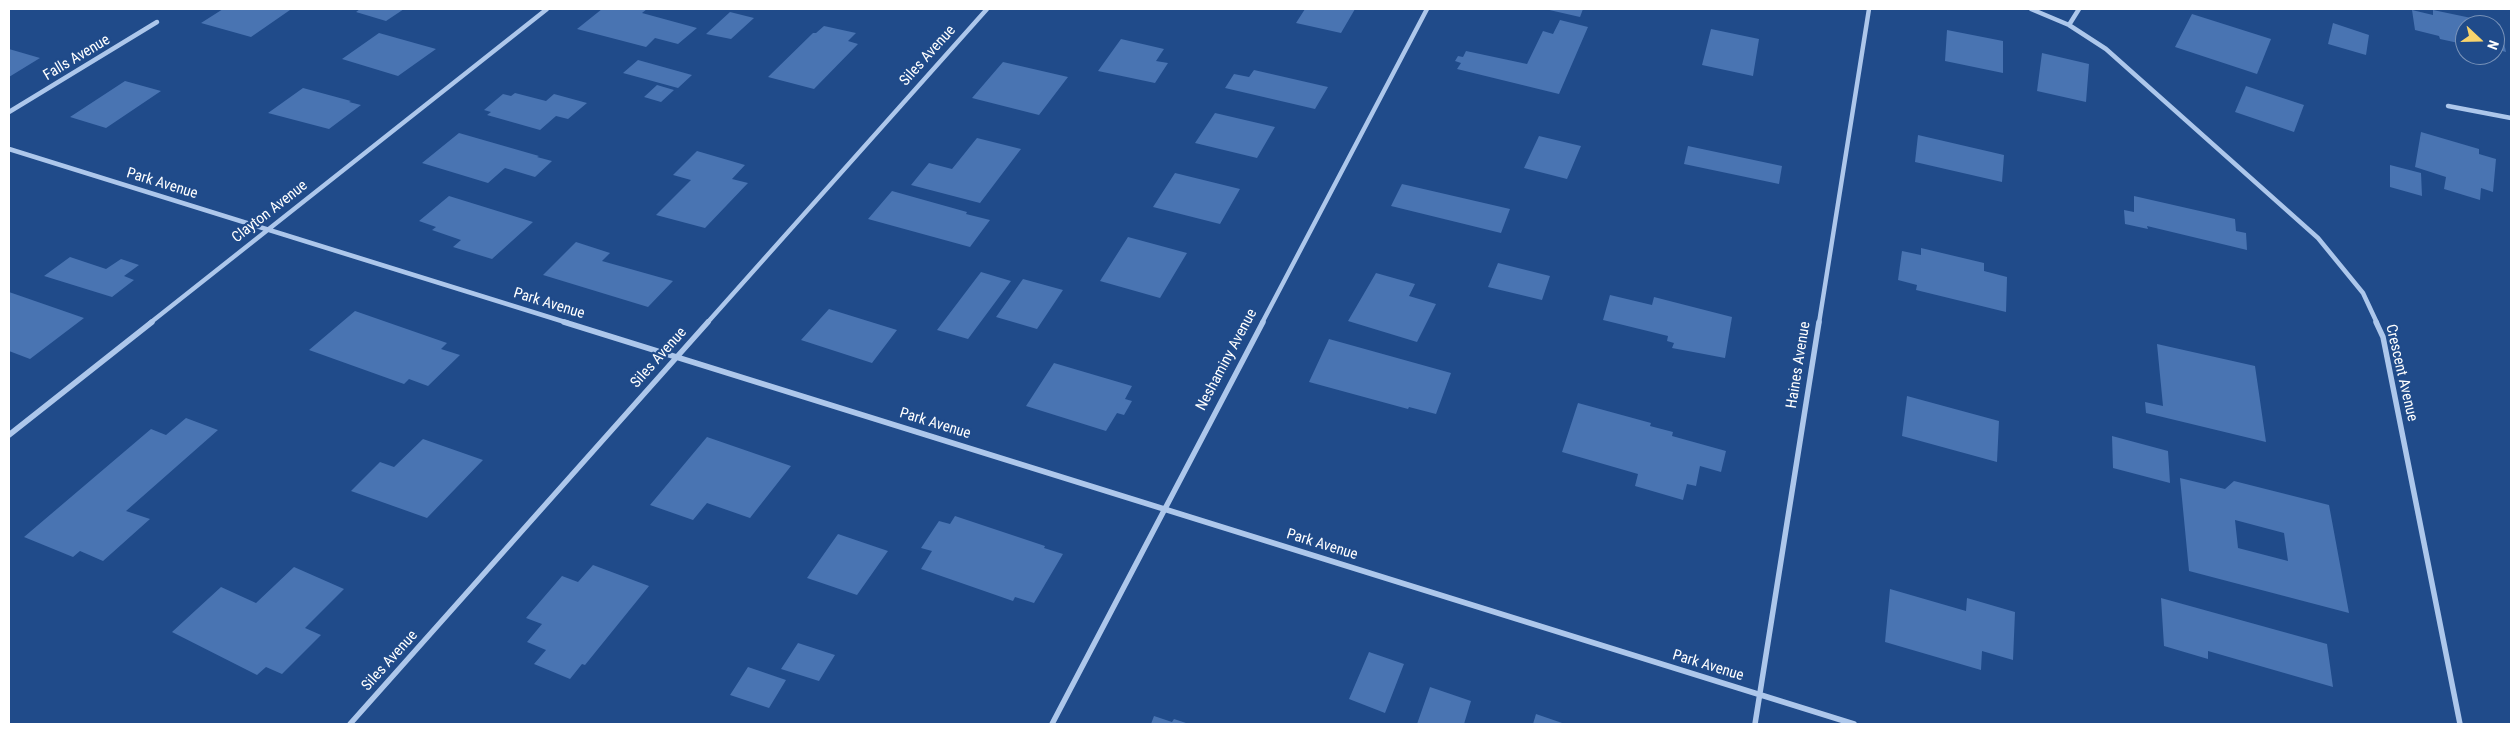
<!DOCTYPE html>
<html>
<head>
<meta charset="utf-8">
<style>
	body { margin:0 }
	#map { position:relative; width:2520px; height:733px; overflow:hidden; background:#204b8a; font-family:"Roboto Condensed",sans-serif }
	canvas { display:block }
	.frame { position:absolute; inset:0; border:10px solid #fff; pointer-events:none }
	.north { position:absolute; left:2455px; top:15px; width:50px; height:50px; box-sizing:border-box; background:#204b8a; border:1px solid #7993b9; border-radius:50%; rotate:111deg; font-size:14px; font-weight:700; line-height:20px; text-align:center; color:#fff }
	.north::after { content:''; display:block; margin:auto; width:18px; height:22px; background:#f8d46d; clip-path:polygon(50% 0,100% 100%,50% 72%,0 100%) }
</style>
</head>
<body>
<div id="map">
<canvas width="2520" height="733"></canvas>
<div class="frame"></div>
<div class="north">N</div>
</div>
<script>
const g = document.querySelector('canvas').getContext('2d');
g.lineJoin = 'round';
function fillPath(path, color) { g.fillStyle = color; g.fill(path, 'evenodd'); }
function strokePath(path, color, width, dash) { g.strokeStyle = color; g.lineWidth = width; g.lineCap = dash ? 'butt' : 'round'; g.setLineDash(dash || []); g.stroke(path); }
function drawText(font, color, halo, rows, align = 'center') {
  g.font = font + ' "Roboto Condensed",sans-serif'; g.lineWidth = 4.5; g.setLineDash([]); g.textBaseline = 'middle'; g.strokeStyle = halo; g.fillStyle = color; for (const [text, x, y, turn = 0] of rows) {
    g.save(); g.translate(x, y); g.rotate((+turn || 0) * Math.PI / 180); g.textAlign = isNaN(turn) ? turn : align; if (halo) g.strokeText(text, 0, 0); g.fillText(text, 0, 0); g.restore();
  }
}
fillPath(new Path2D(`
	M223,9h61l6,1 -39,27 -50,-14z
	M360,9h44l-18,12 -30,-9z
	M602,9h45l-5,4 55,15 -19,16 -23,-6 -9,9 -69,-18z
	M1305,9h50l-14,24 -45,-10z
	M1545,9h38l-3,8z
	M2412,10l21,5v-5l67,14 6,28 -11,-3v-24h-30v18l-2,1 -23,-5 -1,-3 -24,-6z
	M730,12l24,6 -23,21 -25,-5z
	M2192,14l79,25 -14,35 -82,-27z
	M1560,20l28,7 -29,67 -102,-25 4,-6 -6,-2 3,-5 5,1 3,-6 61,13 16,-33 10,3z
	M2333,23l36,12 -3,20 -38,-11z
	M824,26l32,7 -8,8 10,3 -44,45 -46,-12 45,-44h3z
	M1711,29l48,10 -6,37 -51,-11z
	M1947,30l56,11v32l-58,-12z
	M379,33l57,16 -38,27 -56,-17z
	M1121,39l43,10 -8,12 12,2 -13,20 -57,-12z
	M9,49l31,9 -31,19z
	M2042,53l47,11 -3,38 -49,-11z
	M638,60l54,15 -14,13 -55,-15z
	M1003,62l65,15 -29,38 -67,-17z
	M1254,70l74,17 -13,22 -90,-21 9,-14 15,3z
	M125,81l36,10 -55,37 -36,-11z
	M657,85l17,5 -13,12 -17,-5z
	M2246,86l58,19 -10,27 -59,-20z
	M303,88l48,13 -2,1 12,3 -32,24 -61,-16z
	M515,93l31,8 8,-7 33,9 -19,16 -12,-3 -16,14 -53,-15 4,-3 -7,-2 19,-16 8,2z
	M1215,113l60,14 -18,31 -62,-15z
	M2421,132l58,17v5l17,5 -3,33 -12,-4 -1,12 -36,-11 2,-12 -31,-10z
	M459,133l80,23 -2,1 15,4 -17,16 -30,-9 -17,15 -66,-20z
	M1918,135l86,20 -2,27 -87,-20z
	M1539,136l42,10 -14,33 -43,-11z
	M977,138l44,11 -41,54 -69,-18 18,-22 23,6z
	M1688,146l94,20 -3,18 -95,-20z
	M697,151l48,14 -13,14 16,4 -43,45 -49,-13 35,-35 -18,-5z
	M2390,165l31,8 1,23 -32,-9z
	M1175,173l65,16 -20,35 -67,-17z
	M1402,184l108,25 -9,24 -110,-27z
	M892,191l75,21 -1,2 24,6 -20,27 -102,-28z
	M449,196l84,26 -41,37 -39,-12 8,-7 -29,-10 4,-3 -17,-6z
	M2134,196l101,23 1,12 10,2 1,17 -100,-24 1,3 -23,-5 -1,-14 10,2z
	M1128,237l59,16 -27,45 -60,-17z
	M576,242l34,11 -8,8 71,20 -25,26 -105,-32z
	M1921,248l63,15v8l23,6 -1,35 -90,-22 1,-5 -19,-5 4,-29 19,4z
	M70,257l36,12 15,-10 18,6 -15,11 10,4 -22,17 -68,-21z
	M1498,263l52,13 -8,24 -54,-13z
	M981,272l30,9 -43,58 -31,-9z
	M1376,273l39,11 -6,12 27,8 -19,38 -69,-21z
	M1023,279l40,11 -26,39 -41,-12z
	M9,292l75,26 -54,41 -21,-8z
	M1610,295l42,10 2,-8 78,20 -7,41 -53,-10 2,-5 -7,-2 1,-5 -65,-16z
	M829,309l68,21 -25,33 -71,-23z
	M355,311l92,32 -6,6 19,6 -32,31 -19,-7 -5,5 -95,-34z
	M1329,339l122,34 -15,41 -27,-7 -1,2 -99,-27z
	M2157,344l98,22 11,76 -120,-29 -1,-11 18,4z
	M1054,363l78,23 -7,13 7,2 -8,14 -7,-2 -11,18 -80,-25z
	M1907,396l92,25 -2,41 -95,-26z
	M1578,403l73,20 -1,3 23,6 -1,4 54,15 -5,21 -21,-6 -4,20 -9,-2 -4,16 -48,-14 3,-12 -76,-22z
	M186,418l32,12 -92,81 24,8 -47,42 -23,-10 -7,6 -49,-20 127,-108 15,6z
	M2112,436l56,15 2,32 -57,-15z
	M707,437l84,29 -41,52 -43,-15 -14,17 -43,-15z
	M423,439l60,21 -56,58 -76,-27 29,-29 14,5z
	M2180,478l45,11 9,-8 95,24 20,108 -160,-42zM2235,520l49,13 4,28 -50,-13z
	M955,516l90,30 -1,2 19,6 -29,49 -19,-6 -2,4 -92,-32 11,-18 -11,-3 18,-27 11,3z
	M838,534l50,17 -31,44 -50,-17z
	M593,565l56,21 -64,79 -3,-1 -12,15 -36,-15 12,-14 -19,-8 15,-18 -16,-6 36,-42 16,6z
	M294,567l50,22 -39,39 16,7 -39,39 -16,-7 -9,8 -85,-43 49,-45 35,16z
	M1890,589l76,22 1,-13 48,14 -2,48 -31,-9 -1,19 -96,-28z
	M2161,598l166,46 6,43 -125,-36v8l-44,-13z
	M798,643l37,12 -16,26 -38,-12z
	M1369,652l35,12 -19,49 -36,-14z
	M748,667l38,13 -17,28 -39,-13z
	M1430,687l41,14 -7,23h-47z
	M1536,714l29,10h-32z
	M1154,716l18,6 2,-3 15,5h-38z`), '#4974b2');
strokePath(new Path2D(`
	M2031,9l38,16
	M2079,9l-10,16 37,24 212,189 45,55 14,30
	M2448,106l63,12
	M9,112l148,-90
	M9,149l559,174
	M150,323l397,-314
	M707,323l280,-314
	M1262,323l165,-314
	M1819,323l50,-314`), '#adc7eb', 4.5);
strokePath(new Path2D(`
	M564,322l1290,402
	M2376,322l7,15 77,387
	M9,435l143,-113
	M350,724l358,-402
	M1052,724l211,-402
	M1755,724l64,-402`), '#adc7eb', 5.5);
drawText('15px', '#fff', '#204b8a', [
	["Siles Avenue",928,56,-48],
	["Falls Avenue",77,58,-31],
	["Park Avenue",162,184,17],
	["Clayton Avenue",270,212,-38],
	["Park Avenue",549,304,17],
	["Siles Avenue",659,358,-48],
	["Neshaminy Avenue",1227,360,-62],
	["Haines Avenue",1799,365,-81],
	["Crescent Avenue",2401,373,77],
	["Park Avenue",935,424,17],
	["Park Avenue",1322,545,17],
	["Siles Avenue",390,661,-48],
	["Park Avenue",1708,666,17]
]);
</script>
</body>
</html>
